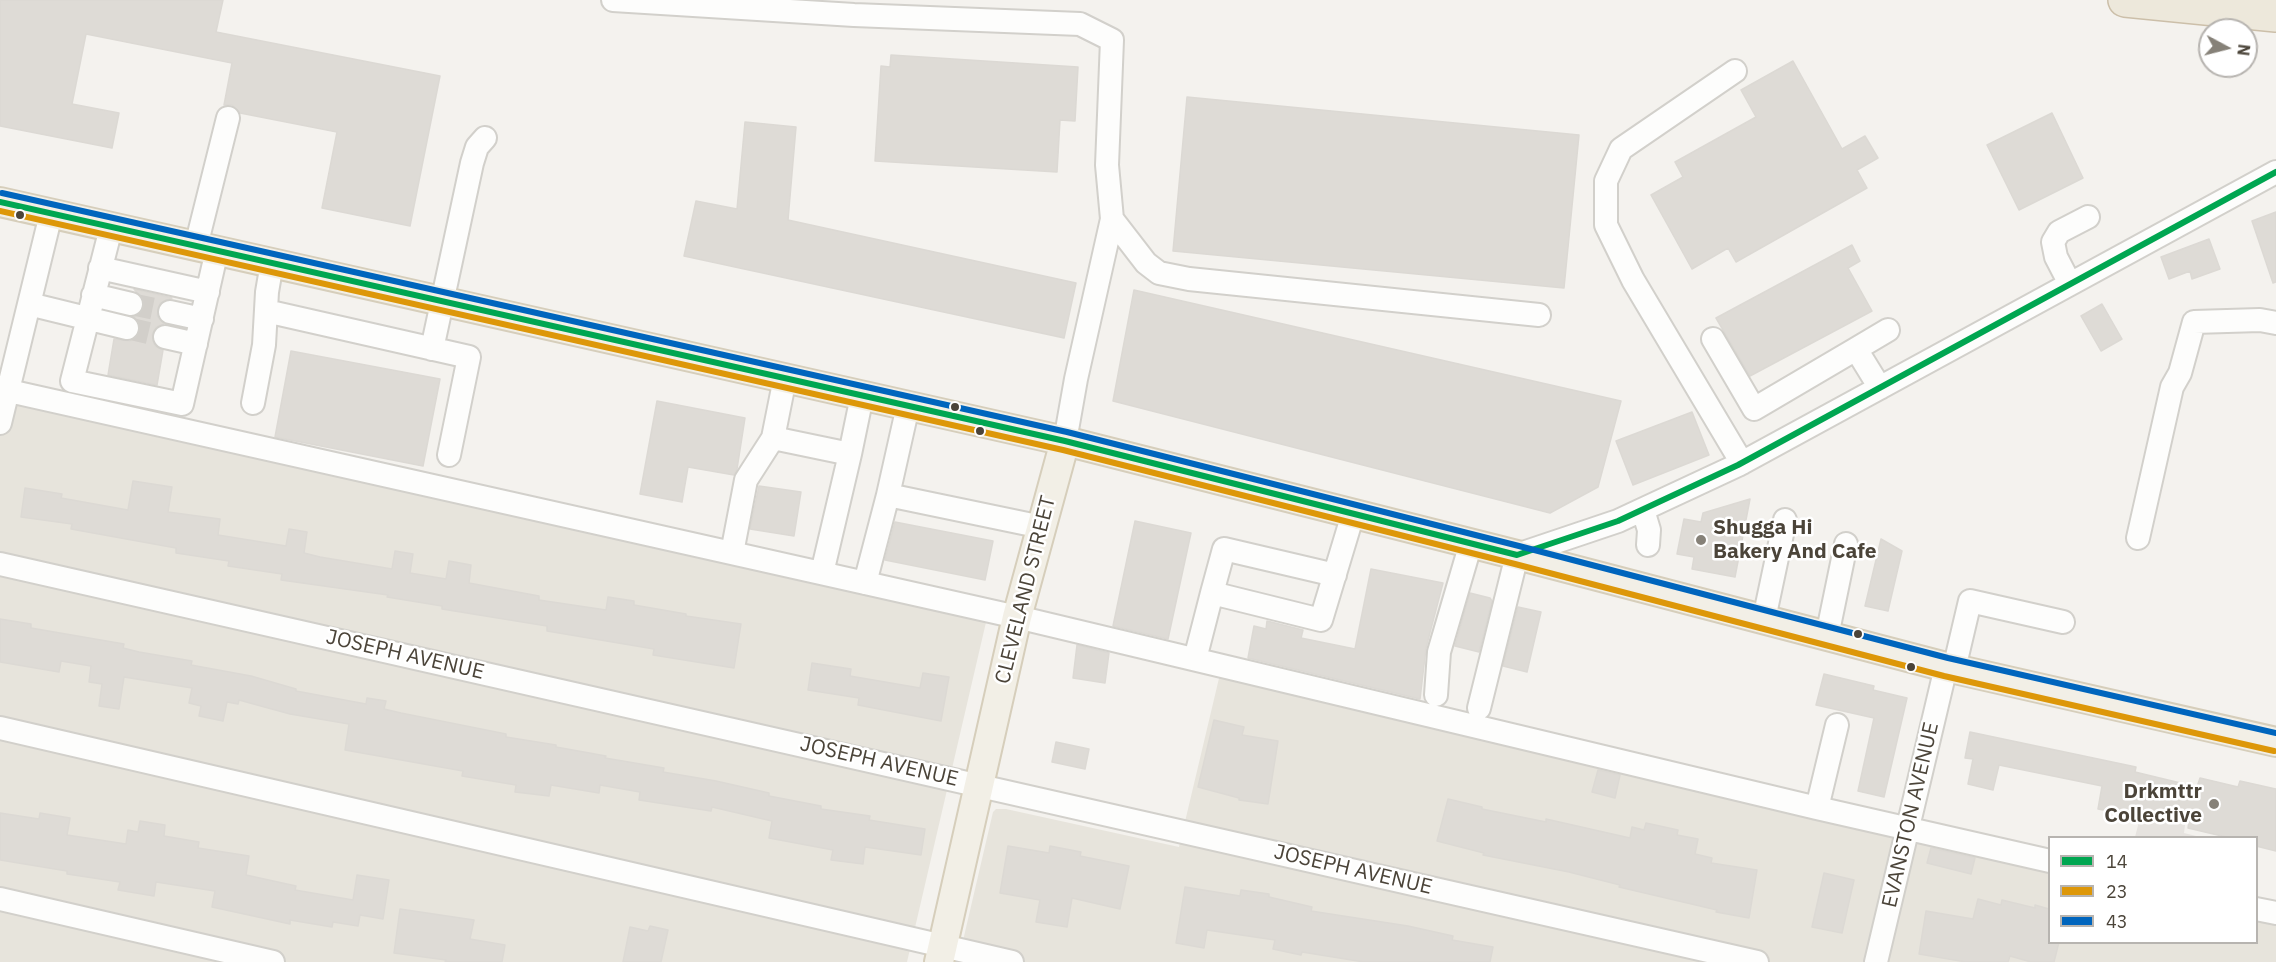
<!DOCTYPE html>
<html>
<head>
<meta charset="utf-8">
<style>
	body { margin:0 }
	#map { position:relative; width:2276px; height:962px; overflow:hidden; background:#f4f2ee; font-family:"IBM Plex Sans",sans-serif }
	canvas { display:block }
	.legend { position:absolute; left:2048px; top:836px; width:210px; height:108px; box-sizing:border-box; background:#fff; border:2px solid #b7b4b0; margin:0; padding:8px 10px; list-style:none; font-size:18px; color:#4b4439 }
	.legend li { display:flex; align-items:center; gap:12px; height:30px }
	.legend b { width:30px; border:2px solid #b7b4b0 }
	.north { position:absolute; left:2198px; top:18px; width:60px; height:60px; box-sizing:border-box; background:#fff; border:2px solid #b7b4b0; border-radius:50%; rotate:97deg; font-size:16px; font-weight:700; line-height:24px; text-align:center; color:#4b4439 }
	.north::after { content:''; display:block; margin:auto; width:21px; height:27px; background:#868178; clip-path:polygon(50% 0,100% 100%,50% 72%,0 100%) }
</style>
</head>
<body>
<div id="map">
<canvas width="2276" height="962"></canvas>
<ul class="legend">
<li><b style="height:8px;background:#00a651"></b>14</li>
<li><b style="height:8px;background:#dd9709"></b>23</li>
<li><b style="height:8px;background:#0065bd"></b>43</li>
</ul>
<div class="north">N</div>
</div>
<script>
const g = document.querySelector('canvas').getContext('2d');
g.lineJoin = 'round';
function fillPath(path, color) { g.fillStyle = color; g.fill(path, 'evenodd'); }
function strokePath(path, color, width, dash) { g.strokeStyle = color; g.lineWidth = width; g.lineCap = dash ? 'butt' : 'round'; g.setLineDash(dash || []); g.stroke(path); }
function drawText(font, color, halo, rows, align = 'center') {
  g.font = font + ' "IBM Plex Sans",sans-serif'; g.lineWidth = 5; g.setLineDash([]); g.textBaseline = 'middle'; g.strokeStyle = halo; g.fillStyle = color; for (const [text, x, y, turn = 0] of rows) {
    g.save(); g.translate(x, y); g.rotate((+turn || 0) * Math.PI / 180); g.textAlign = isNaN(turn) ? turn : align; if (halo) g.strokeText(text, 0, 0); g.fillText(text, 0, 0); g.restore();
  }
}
fillPath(new Path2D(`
	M0,397l987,221 -80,344h-907z
	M1220,674l829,194 1,74h206l1,-25 19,4v41h-1318l35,-150 3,-3h10l173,38z`), '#e7e4dc');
fillPath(new Path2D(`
	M2141,814l44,11 -1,8 16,4h-65z`), '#e6e3df');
const building = new Path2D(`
	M0,0h223l-7,32 224,44 -30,150 -88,-18 15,-76 -97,-19 -8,-8h-8l8,-42 -146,-29 -14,70 47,9 -7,35 -112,-22z
	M891,55l187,12 -3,54 -15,-1 -3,52 -182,-11 6,-95 9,1z
	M1793,61l49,88 23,-13 13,22 -21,12 10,18 -131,74 -8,-14 -36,21 -41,-74 32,-18 -8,-15 81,-45 -15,-27z
	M1187,97l392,38 -15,153 -391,-37z
	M2052,113l31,65 -64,32 -32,-65z
	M745,122l51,5 -8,93 288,63 -12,55 -380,-82 12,-55 41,8z
	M2276,212v70l-3,1 -21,-62z
	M2209,239l11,30 -28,10 -2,-8 -21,8 -8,-22z
	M1852,245l8,16 -12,7 24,43 -122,65 -34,-58z
	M134,289l38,9 -12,5 -3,13 7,8 -8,3 -4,8 3,11 8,4 -6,35 -49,-10 6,-36 16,2 6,-3 4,-6v-8l-6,-7 7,-4 3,-12z
	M1134,290l487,111 -23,86 -48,26 -437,-112z
	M2102,304l20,35 -21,12 -20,-35z
	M291,351l149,28 -17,87 -148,-29z
	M657,401l88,17 -8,51 -3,6 -46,-8 -6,35 -42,-8z
	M1692,412l17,43 -76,30 -17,-44z
	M133,481l39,6 -4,25 52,7 -2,16 68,11 3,-17 18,3 -3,21 16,4 72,12 3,-18 18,3 -3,19 36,6 3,-18 22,4 -2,18 70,13v4l67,10 2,-13 26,4v4l52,9v2l55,8 -7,44 -81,-13 1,-6 -107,-18v-5l-105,-17v-3l-55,-9 1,-2 -107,-15 1,-6 -54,-8 1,-5 -53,-8v-5l-105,-19 1,-5 -51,-7 4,-29 37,6 -1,4 67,12z
	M759,486l42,6 -7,44 -44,-7z
	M1750,499l-15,78 -43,-8 2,-12 -17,-3 7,-35 17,3 2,-9z
	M1135,521l56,12 -23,106 -55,-13z
	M895,522l98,19 -8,39 -100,-20z
	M1881,539l21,12 -14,60 -23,-5z
	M1371,569l72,14 -17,65 -6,51 -172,-41 6,-32 12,3 1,-8 36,9 -2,8 54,11z
	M1470,593l20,5 2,3 -13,51 -24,-6z
	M1518,607l23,5 -14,60 -24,-6z
	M0,619l31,5v4l93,16 -1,4 16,4 53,9 -1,4 60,11 45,13v2l70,13 1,-6 19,3 -2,8 17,4 105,21v3l50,8v2l50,9 -1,2 59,10 -1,4 53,9 53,12v3l52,10v3l49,7 -1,4 56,9 -4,26 -56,-8 -2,17 -32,-4 2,-10 -64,-12 3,-17 -60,-14 -1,4 -72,-11 1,-8 -40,-7 -1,8 -48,-8 -2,11 -34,-4 1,-7 -54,-9 1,-5 -118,-21 4,-26 -59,-10 -51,-14 -1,4 -11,-2 -4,19 -24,-5 2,-10 -12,-3 3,-15 -68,-11 -5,32 -20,-3 3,-22 -13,-2 2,-16 -30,-5 -2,11 -59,-10z
	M1077,645l32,8 -4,30 -32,-5z
	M812,663l39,6 -1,7 70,12 3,-15 26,4 -8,44 -83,-16 1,-7 -51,-8z
	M1824,674l50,12 -1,4 34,8 -23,99 -26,-6 16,-73 -58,-13z
	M1214,720l30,7 -2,8 36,6 -10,63 -29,-4v-2l-41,-11z
	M1970,732l166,35 -1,5 62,15 3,-9 38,9 2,-6 36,8v62l-20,-5v-9h-30l-38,-9 1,-7 -59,-14 -2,8 -30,-6 4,-23 -103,-21 -6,25 -25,-6 5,-25 -8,-1z
	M1056,742l33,7 -4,20 -33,-7z
	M1598,770l22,5 -5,23 -23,-6z
	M1448,799l34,8v2l64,13v-3l84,19 2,-11 12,3 2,-7 32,7 -1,5 21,4 -3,15 17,4 -1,5 46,7 -8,48 -33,-6 1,-2 -98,-23 1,-2 -51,-13 -86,-17 1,-2 -47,-12z
	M0,813l39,6 1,-6 30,5 -3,17 59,9 2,-14 10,2 2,-11 25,4 -1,11 35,6 -1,6 51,8 -3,19 50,11 -1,4 58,10 4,-25 32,5 -6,39 -23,-4 -2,11 -25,-4 -1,5 -42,-7v4l-78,-17 3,-16 -59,-9 -2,14 -36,-6 2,-8 -53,-8v-3l-67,-11z
	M1008,846l41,7 1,-7 31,6 -1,4 49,10 -9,43 -48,-11 -5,29 -31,-5 4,-22 -40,-7z
	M1931,848l44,10 -4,16 -44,-11z
	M1824,873l30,7 -12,53 -30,-6z
	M1185,887l55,9 1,-6 28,4v3l43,10 -1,4 97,15 45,10 -1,4 41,7 -3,15h-126l-62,-10 -1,3 -28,-6 2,-9 -68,-10 -3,18 -28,-5z
	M1978,899l23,6 1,-5 33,8v-3l14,4v33h10l-5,20h-23l-21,-6 -2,6h-42l-47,-8 7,-43 47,8z
	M400,909l74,11 -4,19 35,6 -3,17h-57l1,-2 -52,-7z
	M650,926l18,4 -7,32h-38l7,-35 18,4z`);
fillPath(building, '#dedbd6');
strokePath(building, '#dcd9d4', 1.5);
strokePath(new Path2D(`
	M131,304l39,8
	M127,328l38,9`), '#d2cfca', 22, [22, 11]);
const minor = new Path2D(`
	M613,0l241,15 226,9 32,16 -5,125 5,54 34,44 13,10 30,6 350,36
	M1735,71l-114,78 -15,32v44l27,55 109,183
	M111,228l-39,153 110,23 35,-154
	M196,246l32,-128
	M100,268l108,24
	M2070,284l-14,-27 -3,-15 6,-10 29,-15
	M93,295l38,9
	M29,304l98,24
	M266,311l203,46 -20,98
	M170,312l32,7
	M165,337l31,7
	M1713,339l41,70 102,-60 24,39
	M432,349l40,-186 5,-16 8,-9
	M1856,349l32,-19
	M785,378l-12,60 77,16 12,-58
	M0,389l1017,228 800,191 233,53
	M253,403l11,-58 3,-53 5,-29
	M908,406l-20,89 154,32
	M0,423l51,-209
	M1065,441l11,-62 36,-160
	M1643,510l6,20 -1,15
	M2138,538l34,-151 8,-14 14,-51 66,-2 16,3
	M732,553l14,-73 27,-42
	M0,564l1757,398
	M822,573l28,-119
	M865,583l23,-88
	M1212,593l12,-44 111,26
	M1764,619l21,-99
	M1827,636l19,-92
	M1195,659l17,-66 109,27 32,-106
	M1954,669l16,-68 93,21
	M1436,695l3,-43 32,-109
	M1479,708l38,-153 101,-34 120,-56 538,-293
	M0,728l1012,234
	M1817,808l20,-83
	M0,899l273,63
	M2256,909l20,4
	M1876,962l70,-295`);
const major = new Path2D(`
	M0,202l1065,239 452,114 429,112 330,75
	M939,962l78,-345 48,-176`);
const highway = new Path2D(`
	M2125,0l151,15`);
strokePath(minor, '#d2d0cb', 26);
strokePath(major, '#d6cebb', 32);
strokePath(highway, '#ccbfa9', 36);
strokePath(minor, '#fdfdfc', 22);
strokePath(major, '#f2efe6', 28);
strokePath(highway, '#ede8db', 33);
strokePath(new Path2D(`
	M0,202l1065,239 452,114 101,-34 120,-56 538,-293`), '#00a651', 6);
strokePath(new Path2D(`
	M0,211l1063,239 452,114 429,112 330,75`), '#dd9709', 6);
strokePath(new Path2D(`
	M2,193l1065,239 452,114 429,112 328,75`), '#0065bd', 6);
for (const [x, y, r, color] of [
	[20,215,5,"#4b4439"],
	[955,407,5,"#4b4439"],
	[980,431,5,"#4b4439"],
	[1701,540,6,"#868178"],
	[1858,634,5,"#4b4439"],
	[1911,667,5,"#4b4439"],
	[2214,804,6,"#868178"]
]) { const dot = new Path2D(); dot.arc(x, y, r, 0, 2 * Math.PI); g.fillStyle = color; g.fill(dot); strokePath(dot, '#fff', 2); }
drawText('bold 21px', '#4b4439', '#fff', [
	["Shugga Hi",1713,528],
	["Bakery And Cafe",1713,552],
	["Drkmttr",2202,792,"right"],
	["Collective",2202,816,"right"]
], 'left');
drawText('21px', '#4b4439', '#fff', [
	["CLEVELAND STREET",1026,590,-76],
	["JOSEPH AVENUE",405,655,13],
	["JOSEPH AVENUE",879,762,13],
	["EVANSTON AVENUE",1911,815,-77],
	["JOSEPH AVENUE",1353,870,13]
]);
</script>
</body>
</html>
